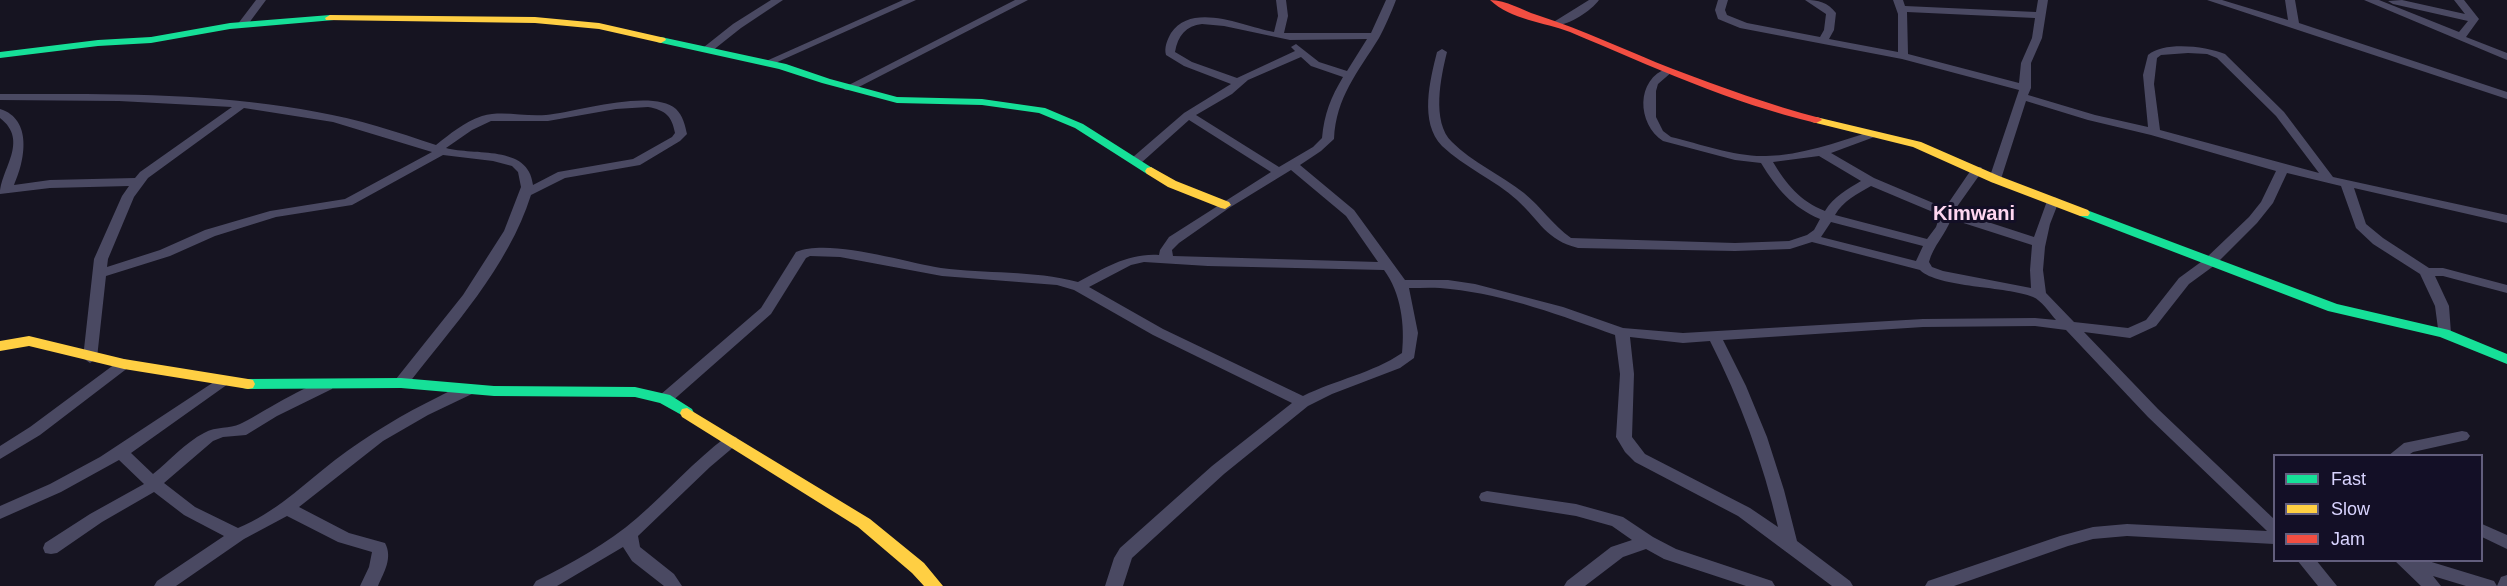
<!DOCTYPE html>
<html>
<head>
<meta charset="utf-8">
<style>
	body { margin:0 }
	#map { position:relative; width:2507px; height:586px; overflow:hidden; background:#161421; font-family:Helvetica,sans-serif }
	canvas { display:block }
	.legend { position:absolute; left:2273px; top:454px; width:210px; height:108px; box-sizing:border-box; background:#130f26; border:2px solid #625e7d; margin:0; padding:8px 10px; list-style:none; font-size:18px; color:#d9d4ff }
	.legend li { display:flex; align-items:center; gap:12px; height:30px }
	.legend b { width:30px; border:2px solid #625e7d }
</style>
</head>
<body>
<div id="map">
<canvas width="2507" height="586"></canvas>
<ul class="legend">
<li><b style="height:8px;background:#16e098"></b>Fast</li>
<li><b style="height:8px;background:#ffcf43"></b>Slow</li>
<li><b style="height:8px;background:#f24e42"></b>Jam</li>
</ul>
</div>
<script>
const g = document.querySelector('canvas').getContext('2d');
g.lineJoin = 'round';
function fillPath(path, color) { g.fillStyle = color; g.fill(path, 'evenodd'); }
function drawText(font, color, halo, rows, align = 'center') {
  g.font = font + ' Helvetica,sans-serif'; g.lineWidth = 6; g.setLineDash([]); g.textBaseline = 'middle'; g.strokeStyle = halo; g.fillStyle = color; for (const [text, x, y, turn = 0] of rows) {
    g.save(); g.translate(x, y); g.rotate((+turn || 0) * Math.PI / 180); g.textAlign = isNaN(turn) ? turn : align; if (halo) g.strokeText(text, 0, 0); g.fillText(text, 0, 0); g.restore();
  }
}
fillPath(new Path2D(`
	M256,0h10l-20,27h-8l-1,-2z
	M771,0h12l-42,28 -29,23h-8v-4l29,-23z
	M903,0h13l-143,64 -4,1 -5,-3z
	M1015,0h13l-175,90h-8l-2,-2z
	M1276,0h10l2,16 -4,17h87l15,-33h10c-5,13 -11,27 -17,38 -21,34 -43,59 -45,101l-13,12 -21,14 54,45 51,70h43l27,4 88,23 60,21 60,5 240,-14 112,-1 21,2c-6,-7 -15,-20 -23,-23 -26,-11 -95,-9 -113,-27l-108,-28 -22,7 -55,2 -157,-3c-32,-8 -38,-27 -61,-48 -22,-20 -53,-33 -75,-54 -23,-24 -12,-66 -5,-94l5,-3 5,3c-6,24 -16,70 5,90 20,20 49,33 72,51 17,14 29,32 47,45l164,5 54,-2 18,-6 7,-5 6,-11c-28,-12 -43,-30 -59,-56l-26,-3 -72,-19c-26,-17 -28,-62 5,-73l5,3 -15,13 -2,7v26l7,14 8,6c30,7 64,20 95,19 36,-1 69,-13 103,-24h8l2,2 -2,2 -46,17 43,25 71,30 28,-41h8l2,3 -29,41 80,26 13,-36 6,-4 4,1 2,3 -9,23 -5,23 -2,23 3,23 28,29 54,6 18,-8 33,-42 26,-19 44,-42 12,-15 15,-31 -125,-36 -63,-15 -62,-19 -25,78 -6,4 -4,-1 -2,-3 30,-89 -117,-31 -162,-31 -22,-9 -3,-9 3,-10h10l-3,10 2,5 20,8 73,14 4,-7 2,-16 -21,-14c14,0 22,2 31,13l-2,17 -5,9 69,13v-38l-5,-14h10l2,6 131,6 2,-12h10l-6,38 -11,25v25l-3,7 67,20 53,12 -5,-52 5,-20c16,-14 58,-9 77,-1l59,58 49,65 174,38v8l-153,-35 12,36 17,14 46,30h14l64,17v8l-64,-17h-8l14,30 2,27 -2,3h-10l-4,-30 -15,-32 -47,-30 -17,-16 -15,-42 -54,-13 -14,30 -16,20 -42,42 -26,19 -33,42 -26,12 -46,-6 74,77 116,110v25l-147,-8 -34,3 -25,7 -114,40h-29l3,-5 132,-45 33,-9 34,-3 140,7 -119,-114 -82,-87 -31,-4 -112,1 -200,13 23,46 21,51 17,53 13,51 53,40 3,5h-21l-94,-70 -103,-54 -10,-10 -9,-15 4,-63 -5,-39c-53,-19 -108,-40 -165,-46 -13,-2 -28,-1 -41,-1l9,45 -4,25 -14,10 -68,26 -24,12 -84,68 -92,84 -9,28h-18l9,-28 6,-10 92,-82 80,-63 -139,-68 -79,-45 -17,-5 -115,-9 -102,-19 -30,-1 -4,2 -35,56 -101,89h-10l-2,-4 2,-4 101,-87 35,-56c33,-14 108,10 145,16 45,6 92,2 137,14 27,-14 50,-29 81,-27l1,-5 9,-13 102,-65 -82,-52 -48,43h-8l-2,-3 2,-3 51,-44 47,-29 -47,-18 -18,-11c-2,-7 1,-15 5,-22 22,-32 74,-6 103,-1l4,-16zM1907,12l128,6 -3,20 -11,25 -2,20 -111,-29zM1202,24l22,2 66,14 77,-1 -20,32 -28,-9 -23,-18 -5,3 4,4 -58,27 -45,-16 -17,-10c3,-17 11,-26 27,-28zM2188,53l19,1 10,4 59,58 43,57 -159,-43 -6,-46 3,-26 4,-3zM1301,57l10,9 32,11c-12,20 -19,37 -21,61l-9,9 -34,20 -83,-52 36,-21 16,-14zM1819,156l42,25c-13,8 -28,16 -36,30 -25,-10 -39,-27 -52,-49zM1291,170l55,46 32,46 -205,-6 -1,-6 7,-7 50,-35zM1871,186l69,29 -4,12 -9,12 -92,-24c8,-14 22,-21 36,-29zM1951,219l81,26 -2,25 1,18 -88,-17 -11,-4 -3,-5c4,-16 17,-28 22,-43zM1831,222l92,24 -7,15 -95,-24zM1144,262l64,4 176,4c17,23 21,55 18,83 -29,20 -67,27 -99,43l-140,-67 -74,-42 42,-22zM1630,337l53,6 27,-2c30,59 53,121 68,186l-28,-19 -105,-54 -13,-17 2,-63z
	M1589,0h10c-8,11 -32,27 -46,25l-1,-2z
	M2207,0h15l66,20 -3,-20h10l4,23 208,69v7z
	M2364,0h15l80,32 9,-11 -75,-17 -5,-3 14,-1 63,14 -11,-14h10l15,19 -13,18 41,16v7z
	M0,94c106,0 213,-2 317,18 41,7 80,20 119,33 14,-11 28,-23 46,-29 21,-6 42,1 64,-1 30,-3 106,-27 130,-6 7,7 9,16 11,25l-7,7 -40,24 -75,13 -34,17c-23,73 -79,132 -125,192h-10l-2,-4 2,-4 67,-84 41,-64 17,-44 -3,-15 -6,-6 -19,-5 -50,-6 -91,50 -76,12 -61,19 -45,20 -64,20 -9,82 -7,5 -7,-5 11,-99 28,-63 7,-10 -79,2 -50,6c0,-24 30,-53 0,-76v-9c33,10 25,52 14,76l36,-5 85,-2 5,-6 92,-65 -113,-6 -119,-1zM648,107c17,3 24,9 27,26l-3,4 -39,22 -75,13 -25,13c-4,-41 -59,-29 -87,-37l26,-18 19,-9h57l68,-12zM244,108l89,14 99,30 -87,47 -75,12 -65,19 -45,20 -53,17 1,-8 26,-62 14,-19z
	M124,359l5,2 2,3 -2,3 -89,68 -40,24v-13l30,-19 89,-66z
	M223,376l5,2 2,3 -2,3 -97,69 22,21c16,-13 33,-32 51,-41 12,-7 26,-4 36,-9 18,-8 75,-47 92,-43l2,4 -2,4 -55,27 -31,19 -23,2 -10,4 -49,42 31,24 43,21c37,-15 65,-43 97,-68 33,-25 68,-46 105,-64 10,-5 23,-14 34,-11l2,4 -2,4 -46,22 -45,26 -84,66 50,26 36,10c8,15 -1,29 -7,43h-18l9,-19 3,-15 -34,-10 -51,-26 -43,23 -68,47h-22l3,-5 67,-45 -40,-21 -30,-23 -52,30 -45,31 -6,1 -6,-1 -2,-5 2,-5 45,-29 54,-30 -25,-24 -58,32 -61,27v-13l50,-22 50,-27z
	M2462,431l5,1 3,4 -3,4 -54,12 -6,4h-19l16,-13z
	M731,436l5,1 3,4 -3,4 -26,22 -72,69 2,11 34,27 8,12h-18l-32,-25 -9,-14 -66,39h-24l3,-5c36,-18 71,-37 101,-63 30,-26 57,-57 89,-81z
	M1487,491l89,13 47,13 30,20 23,12 96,32 3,5h-29l-82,-27 -18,-10 -23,8 -38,29h-21l3,-5 44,-34 21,-7 -20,-14 -36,-10 -95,-15 -2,-4 2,-4z
	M2482,524l25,11v14l-25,-12z
	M2297,560h19l21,26h-19z
	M2394,560h31l69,21 3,5h-31l-33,-10 8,10h-20z
	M2507,575v11h-10l4,-9z`), '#4a4962');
fillPath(new Path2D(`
	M330,15l5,3 -1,2 -104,9 -79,14 -53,3 -98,12v-6l98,-12 53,-3 79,-14z
	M661,37l125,27 44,15 67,18 85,2 63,9 38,16 74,47 -2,3h-8l-72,-46 -36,-15 -57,-8 -85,-2 -75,-20 -43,-14 -122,-27 -1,-2z
	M2084,209l253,95 112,26 58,24v10l-67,-27 -112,-26 -248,-95 -2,-3 2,-3z
	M401,378l93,8 141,1 35,8 22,14 2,4 -2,4 -5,1 -27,-15 -25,-6 -141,-1 -93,-8 -153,1 -5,-1 -2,-4 2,-4 5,-1z`), '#16e098');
fillPath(new Path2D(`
	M330,15l205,2 64,6 66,15 1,2 -5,3 -62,-14 -64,-6 -209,-3 -1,-2z
	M1816,117l105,25 78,34 89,34 2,3 -2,3h-8l-89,-34 -78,-35 -101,-25 -2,-2z
	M1151,167l25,14 53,21 2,3 -6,4 -4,-1 -53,-21 -21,-13 -2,-3 2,-3z
	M29,336l95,23 124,20 5,1 2,4 -2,4 -5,1 -124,-20 -95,-23 -29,5v-10z
	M687,408l183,111 54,44 19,23h-19l-12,-13 -54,-46 -176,-110 -2,-4 2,-4z`), '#ffcf43');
fillPath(new Path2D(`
	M1490,0c17,0 31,10 47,15 47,15 90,36 136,54 48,18 97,36 147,49l2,2 -6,3c-85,-20 -165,-57 -246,-91 -26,-10 -59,-12 -80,-32z`), '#f24e42');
drawText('bold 20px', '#ffd6f0', '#130f26', [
	["Kimwani",1974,214]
]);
</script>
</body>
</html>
